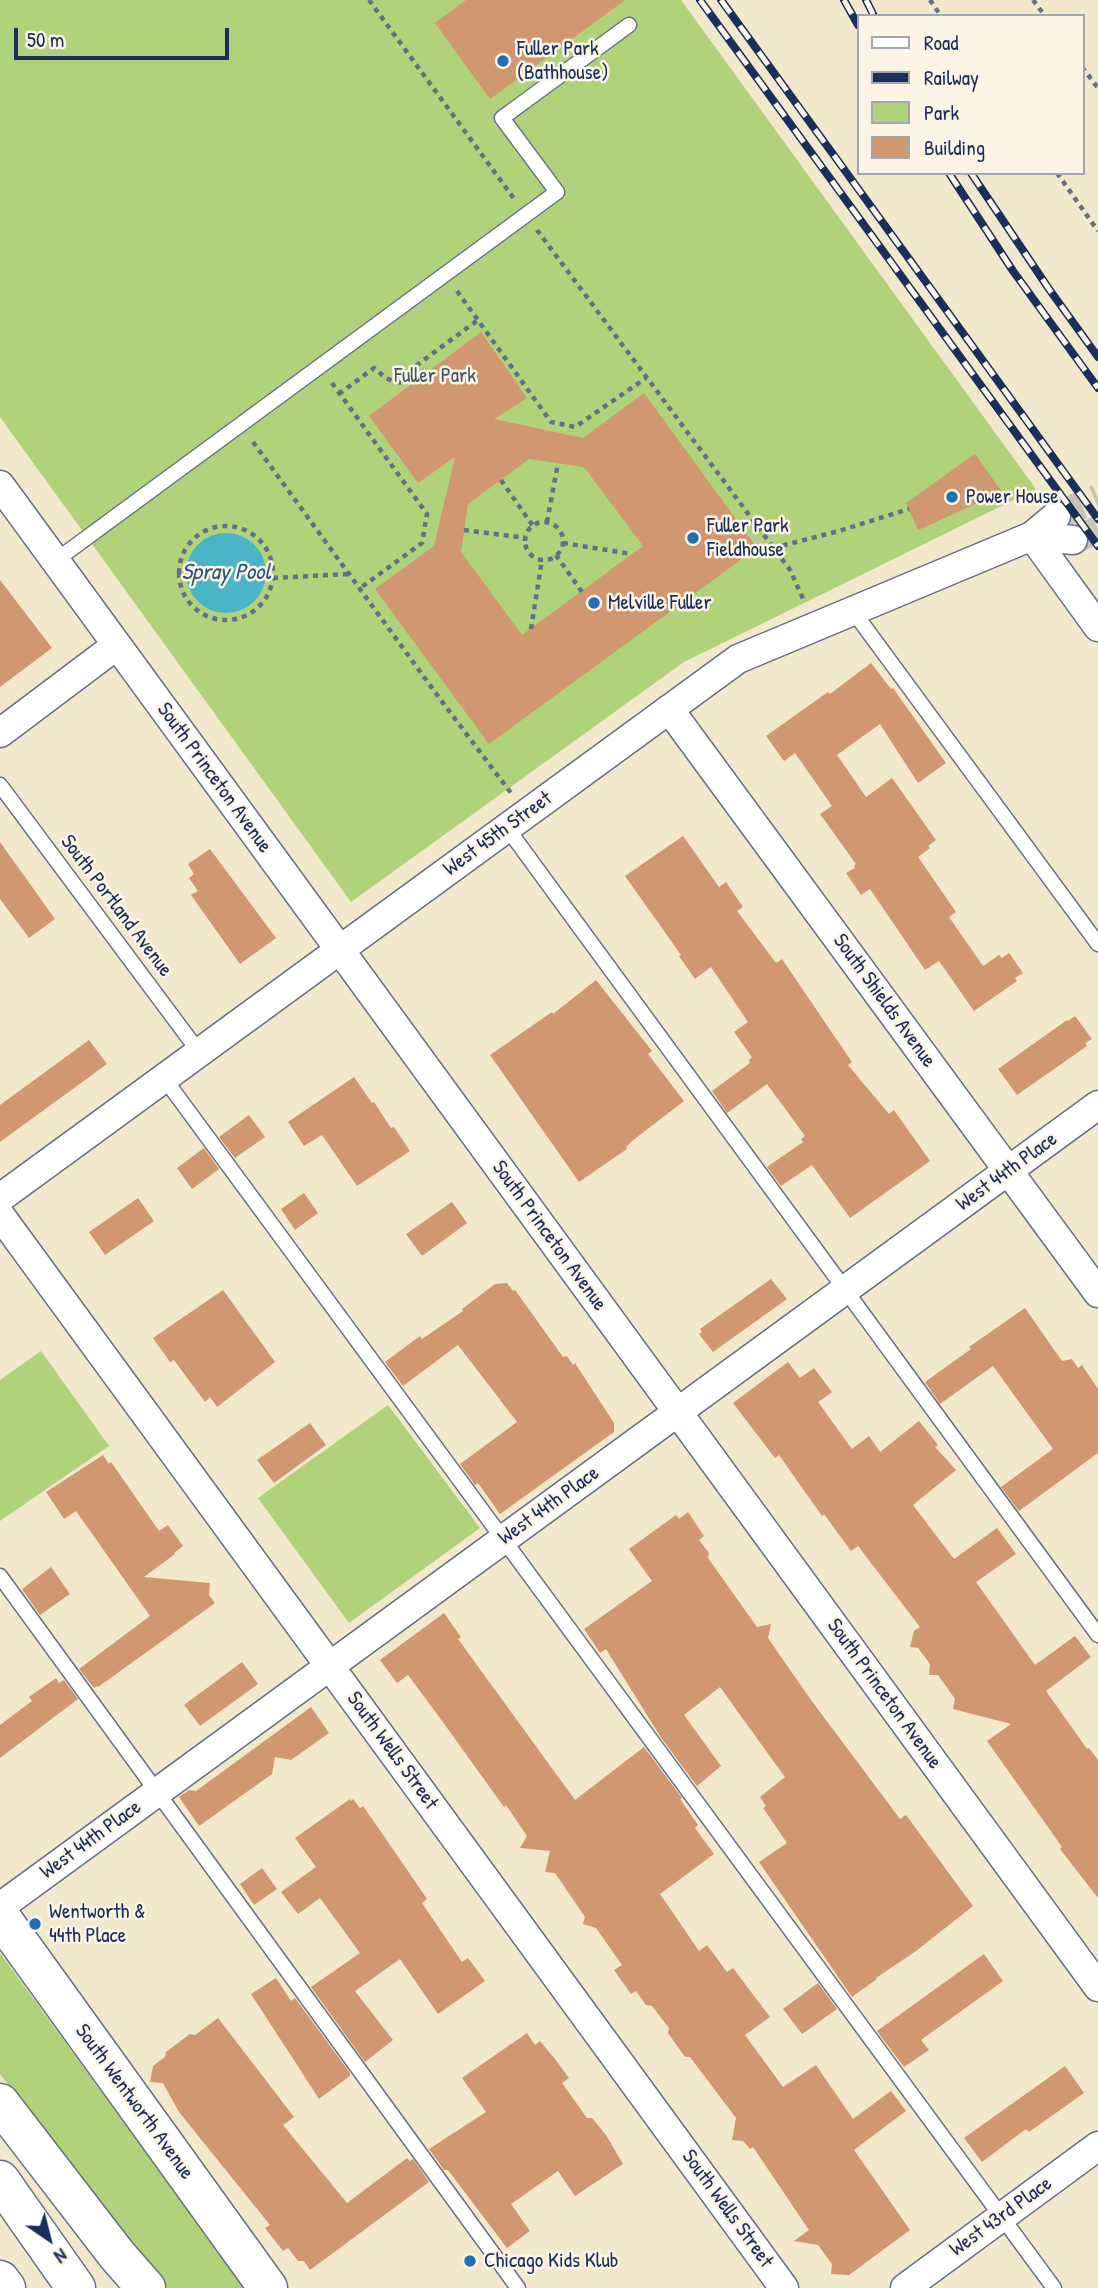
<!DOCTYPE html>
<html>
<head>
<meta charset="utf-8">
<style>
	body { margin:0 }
	#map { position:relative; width:1098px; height:2288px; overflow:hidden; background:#f2e8cc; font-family:"Patrick Hand",sans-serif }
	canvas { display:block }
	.legend { position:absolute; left:857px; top:14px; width:228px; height:161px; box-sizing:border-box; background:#fcf5e5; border:2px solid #a2a6af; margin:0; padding:9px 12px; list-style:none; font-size:21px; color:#1b2f5e }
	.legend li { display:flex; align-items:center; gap:14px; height:35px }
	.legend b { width:35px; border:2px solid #a2a6af }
	.north { position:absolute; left:14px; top:2204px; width:70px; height:70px; -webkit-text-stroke:5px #fcf5e5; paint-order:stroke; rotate:145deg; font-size:19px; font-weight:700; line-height:28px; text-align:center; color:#1b2f5e }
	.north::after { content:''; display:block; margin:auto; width:24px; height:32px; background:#1b2f5e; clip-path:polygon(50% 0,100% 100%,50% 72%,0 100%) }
	.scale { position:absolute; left:14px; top:28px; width:215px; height:32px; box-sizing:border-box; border:4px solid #1b2f5e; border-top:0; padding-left:9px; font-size:21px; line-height:24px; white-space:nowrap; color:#1b2f5e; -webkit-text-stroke:5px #fcf5e5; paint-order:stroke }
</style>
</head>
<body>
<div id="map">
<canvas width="1098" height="2288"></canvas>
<ul class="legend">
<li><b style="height:9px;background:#fff"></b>Road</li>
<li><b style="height:9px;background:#1b2f5e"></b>Railway</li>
<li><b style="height:19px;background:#afd27a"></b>Park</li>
<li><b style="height:19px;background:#d09771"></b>Building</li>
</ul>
<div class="north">N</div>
<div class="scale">50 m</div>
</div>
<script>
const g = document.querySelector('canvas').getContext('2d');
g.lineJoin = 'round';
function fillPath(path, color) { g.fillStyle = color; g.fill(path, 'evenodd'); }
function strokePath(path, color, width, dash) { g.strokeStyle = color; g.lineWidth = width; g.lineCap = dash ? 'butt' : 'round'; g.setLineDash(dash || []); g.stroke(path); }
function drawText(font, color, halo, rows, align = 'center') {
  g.font = font + ' "Patrick Hand",sans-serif'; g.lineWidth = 5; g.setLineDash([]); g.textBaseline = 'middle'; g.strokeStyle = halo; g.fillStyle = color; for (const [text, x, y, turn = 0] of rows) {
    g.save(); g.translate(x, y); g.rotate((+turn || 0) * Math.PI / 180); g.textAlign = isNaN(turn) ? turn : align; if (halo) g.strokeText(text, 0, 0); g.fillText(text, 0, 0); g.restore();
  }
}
fillPath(new Path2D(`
	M0,0h681l355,489 -352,173 -333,240 -351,-485z
	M41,1351l68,95 -109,75v-141z
	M388,1405l92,123 -131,95 -91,-125z
	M0,1953l245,335h-78l-71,-87 -96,-127z`), '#afd27a');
fillPath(new Path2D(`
	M186 573a40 40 0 1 1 80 0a40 40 0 1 1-80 0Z`), '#4bb5c8');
fillPath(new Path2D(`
	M466,0h159l-135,99 -55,-76z
	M481,332l46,66 -33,21 89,19 61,-45 113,155 -268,196 -114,-155 59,-43 21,-89 -37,26 -49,-67zM529,459l55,8 59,79 -121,89 -61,-83 7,-48z
	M975,454l27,38 -84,38 -12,-27z
	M0,580l52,68 -52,39z
	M871,663l20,26 2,-1 53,75 -28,20 -38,-59 -43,31 29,42 26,-19 44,62 -8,6 2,2 -12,9 38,55 -7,5 34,49 16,-11 3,3 7,-5 14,20 -8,5 2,3 -43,30 -35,-50 -14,9 -55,-81 -9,6 -15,-22 9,-5 -1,-2 2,-2 -36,-50 12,-8 -37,-53 -11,8 -18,-25 62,-44 2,2z
	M683,836l36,51 7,-5 17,25 -6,4 39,52 6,-4 70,103 -4,3 41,49 5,-4 36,51 -80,57 -38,-53 -31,21 -14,-19 36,-25 -2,-3 4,-3 -38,-52 -40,29 -15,-22 38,-28 -1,-3 3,-3 -18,-25 14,-10 -37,-55 -16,12 -16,-23 2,-1 -56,-79z
	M0,842l55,77 -26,19 -29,-39z
	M210,849l66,89 -36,26 -49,-69 7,-4 -9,-13 5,-4 -6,-10z
	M596,980l56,71 -4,3 36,47 -52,40 -6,6 1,2 -48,33 -89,-127 62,-43 1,2z
	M1075,1016l17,23 -7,4 2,3 -70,49 -19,-26 69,-49 1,1z
	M89,1040l18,24 -107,78v-37z
	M354,1077l18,26 2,-1 17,26 3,-1 16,24 -53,35 -35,-51 -18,11 -16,-24z
	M249,1115l16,22 -30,21 -16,-21z
	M204,1148l15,21 -27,20 -15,-21z
	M304,1193l14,20 -23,17 -14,-21z
	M138,1198l16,23 -49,34 -16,-23z
	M452,1202l15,21 -45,33 -16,-22z
	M771,1279l16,20 -74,53 -14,-18 3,-2 -2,-3z
	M507,1283l6,8 2,-1 48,67 4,-1 6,9 2,-2 39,60v9l-114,82 -22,-31 -3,2 -15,-21 57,-42 -59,-77 -55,41 -18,-24 35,-26 2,3 41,-28 -1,-2 33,-25z
	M223,1290l52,72 -58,45 -7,-10 -5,5 -31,-42 -4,2 -17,-24z
	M1025,1308l37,53 10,-2 6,9 4,-3 16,24v64l-79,58 -18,-24 52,-38 -60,-83 -53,38 -15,-22 46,-33 -2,-2z
	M788,1362l12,16 14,-10 18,24 -14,10 34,47 17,-13 11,16 39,-31 19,24 -3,2 21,23 -43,35 41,54 43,-31 19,26 -40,28 59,83 40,-29 16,21 -45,34 41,58 2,-1 9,12v138l-38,-49 2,-2 -75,-106 24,-17 -58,-15 2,-10 -17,-24h-9l1,-11 -12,-16 -8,-1 4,-16 6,-4 -62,-81 -7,5 -27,-37 -2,2 -43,-61 -4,3 -42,-55z
	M310,1423l16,22 -52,38 -17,-23z
	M103,1455l6,9 2,-2 48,69 9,-6 15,21 -9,7 1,1 -31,23 66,6 -1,12 6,8 -117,84 -1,-1 -3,2 -15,-19 71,-53 -74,-105 -12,8 -18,-27z
	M688,1512l16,24 -5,4 10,13 -1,5 49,69 14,-3 -3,14 43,62 89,119 6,-4 67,91 -57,45 -40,27 1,1 -25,18 -93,-135 28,-19 -24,-35 3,-2 -6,-9 25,-20 -24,-33 -41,-57 -36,28 37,51 -24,20 -37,-50 -54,-87 -6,4 -16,-24 68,-48 -23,-32 47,-34 3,4z
	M51,1567l19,27 -30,21 -18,-26z
	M444,1613l17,24 -3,2 117,161 69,-53 38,51 -2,1 18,26 -3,3 19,26 -54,40 39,57 8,-6 20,27 6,-4 37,49 -25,18 38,52 33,-22 37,54 38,-28 15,20 -52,39 56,80 -61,45 -18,-1 1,-10 -14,-19 -24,-4 15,-11 -56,-83 -3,2 -7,-8 -11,-1 4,-22 -46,-61h-5l-17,-24 1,-5 -17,-22 -6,-1 -10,-14 -5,3 -17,-24 8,-5 -26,-37 -13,-4 2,-7 -30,-44 -10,-1 5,-21 -30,-3 7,-12 -21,-31 -2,2 -59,-82 -37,-50 -11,8 -17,-23z
	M242,1662l16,22 -58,42 -16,-21z
	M56,1678l3,5 5,-3 14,19 -78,59v-33l32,-24 -3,-4z
	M311,1707l18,26 -38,27 -16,-3 -3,17 -73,52 -20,-29 10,-7 7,1z
	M350,1799l1,2 2,-2 7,9 3,-2 14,20 50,73 -5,4 40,59 6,-4 17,23 -47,33 -38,-55 -45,32 38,49 -28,22 -54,-75 49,-34 -40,-55 -22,16 -17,-22 35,-25 -21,-29z
	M262,1868l15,21 -23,16 -14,-21z
	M984,1954l19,27 -82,59 8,10 -25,17 -27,-36z
	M276,1978l15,23 4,-3 55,75v3l-31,23 -68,-105z
	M818,1983l19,26 -35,25 -19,-25z
	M218,2018l76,99 -11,8 64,78 60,-45 3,3 3,-2 16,23 -119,88 -6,-9h-6l-10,-13 -5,3 -18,-23 5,-3 -91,-113 -16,-29 -13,-1 3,-16 12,-9 1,-5 24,-18 5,1z
	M527,2033l8,12 5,-4 15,18 14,19 -7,5 25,35h5l14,17 17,29 -48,32 -17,-25 -47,33 19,27 -23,17 -59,-78h-4l-15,-21 57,-37 -24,-34z
	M1065,2066l19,27 -55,39 -3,-3 -44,33 -18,-24z`), '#d09771');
strokePath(new Path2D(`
	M1056,516l42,-18
	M1073,540l25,-10`), '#c7c3b6', 28, [28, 14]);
const lane = new Path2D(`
	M55,561l502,-369 -55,-74 127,-93
	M853,611l245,333
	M0,785l199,267
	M507,828l591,807
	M164,1078l890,1210
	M0,1576l518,712`);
const street = new Path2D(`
	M0,485l1098,1502
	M1032,536l66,91
	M1032,536l41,4
	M669,709l429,584
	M0,733l117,-88
	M0,1198l738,-539 294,-123 24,-20
	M0,1215l784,1073
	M0,1907l1098,-802
	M905,2288l193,-142`);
const secondary = new Path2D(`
	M0,1916l268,372`);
const highway = new Path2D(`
	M0,2103l117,152 29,33
	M0,2180l76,108
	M0,2280l6,8`);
strokePath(lane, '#667084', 17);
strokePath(street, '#667084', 31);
strokePath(secondary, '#667084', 41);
strokePath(highway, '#667084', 41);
strokePath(new Path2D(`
	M369,0l146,200
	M930,0l11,16
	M1033,0l12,16
	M1082,67l16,21
	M1057,173l41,58
	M537,230l253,340 15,33
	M457,291l94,131 24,5 71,-49
	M332,383l95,131 -5,29 -63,46
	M339,394l35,-26c19,17 27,19 50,6l-7,-9 61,-45
	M253,442l187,257 71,94
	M501,480l32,46
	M547,522l11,-59
	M525 541a19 19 0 1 1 38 0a19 19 0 1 1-38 0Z
	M179 573a47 47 0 1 1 94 0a47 47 0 1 1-94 0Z
	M464,530l62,8
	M563,543l69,11
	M773,548l66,-17 70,-22
	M556,555l26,37
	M273,578l75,-4
	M531,629l11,-69`), '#667084', 4.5, [5, 5]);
strokePath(lane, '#fff', 14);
strokePath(street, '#fff', 28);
strokePath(secondary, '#fff', 38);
strokePath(highway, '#fff', 38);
const rail = new Path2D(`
	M700,0l398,546
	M721,0l377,519
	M844,0l14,25
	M866,0l8,16
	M949,173l64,98 85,117
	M971,173l78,116 49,68`);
strokePath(rail, '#1b2f5e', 8);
strokePath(rail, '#fcf5e5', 5, [16]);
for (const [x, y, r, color] of [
	[503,61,7,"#1f6fb2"],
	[952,497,7,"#1f6fb2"],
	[693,538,7,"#1f6fb2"],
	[594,603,7,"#1f6fb2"],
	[35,1924,7,"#1f6fb2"],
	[470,2261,7,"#1f6fb2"]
]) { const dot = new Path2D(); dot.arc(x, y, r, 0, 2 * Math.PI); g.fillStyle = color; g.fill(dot); strokePath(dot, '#fcf5e5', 2.5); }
drawText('21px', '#1b2f5e', '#fcf5e5', [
	["Fuller Park",517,49],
	["(Bathhouse)",517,73],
	["Power House",966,497],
	["Fuller Park",707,526],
	["Fieldhouse",707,550],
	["Melville Fuller",608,603],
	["Wentworth &",49,1912],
	["44th Place",49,1936],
	["Chicago Kids Klub",484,2261]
], 'left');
drawText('21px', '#405865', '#fcf5e5', [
	["Fuller Park",435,376]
]);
drawText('21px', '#1b2f5e', '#fcf5e5', [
	["South Princeton Avenue",214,778,54],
	["West 45th Street",498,834,-36],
	["South Portland Avenue",116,906,53],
	["South Shields Avenue",884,1001,54],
	["West 44th Place",1007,1172,-36],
	["South Princeton Avenue",549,1236,54],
	["West 44th Place",549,1506,-36],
	["South Princeton Avenue",884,1694,54],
	["South Wells Street",392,1751,54],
	["West 44th Place",91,1840,-36],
	["South Wentworth Avenue",134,2102,54],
	["South Wells Street",727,2209,54],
	["West 43rd Place",1001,2217,-36]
]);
drawText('italic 23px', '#29577e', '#fcf5e5', [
	["Spray Pool",226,573]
]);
</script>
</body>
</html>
